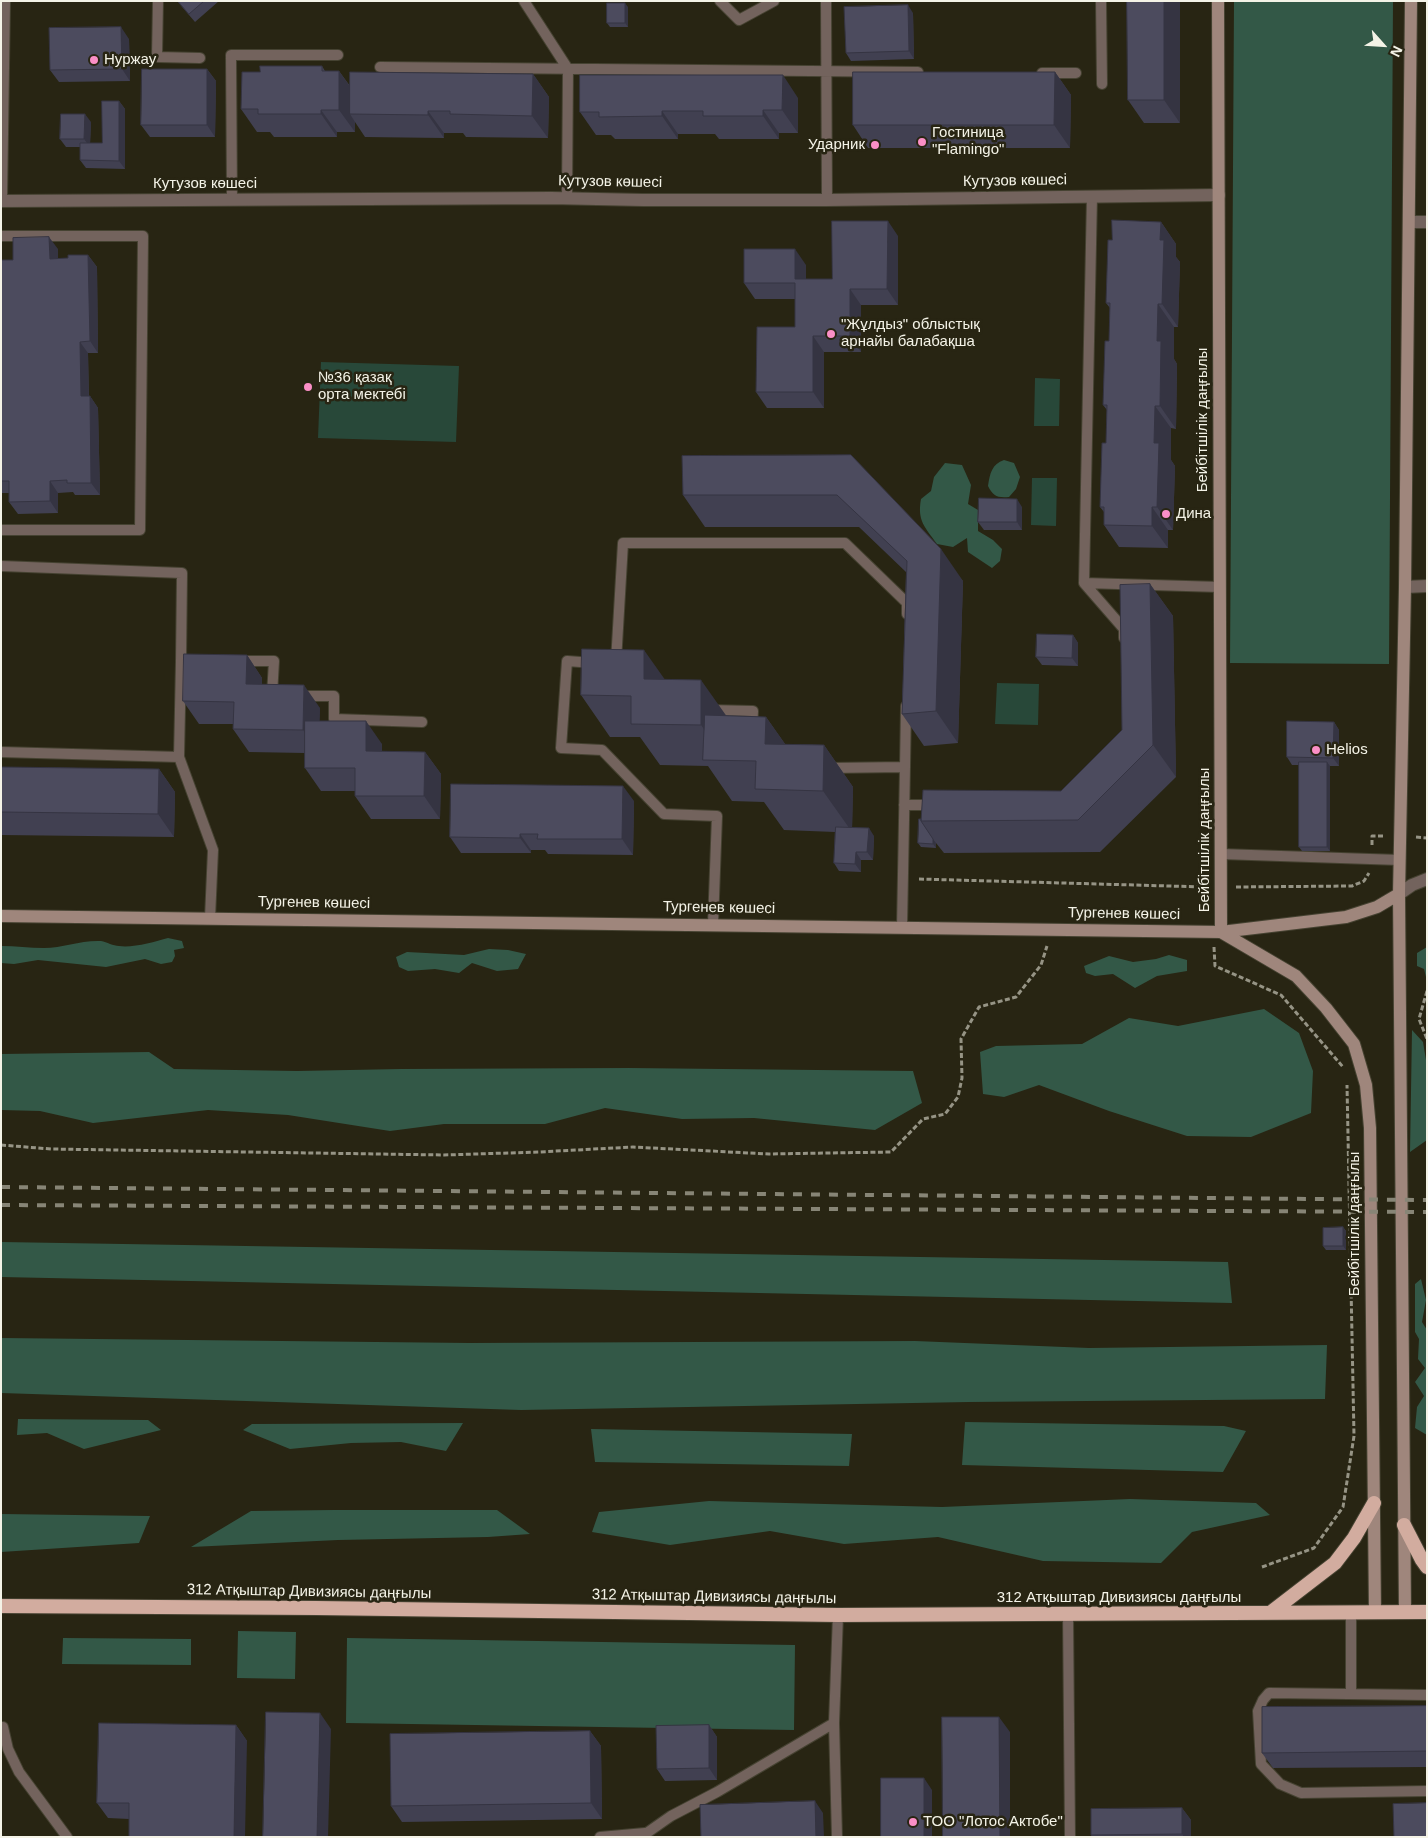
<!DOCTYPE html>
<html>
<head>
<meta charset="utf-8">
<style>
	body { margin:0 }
	#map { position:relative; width:1428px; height:1838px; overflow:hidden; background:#282513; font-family:Arial,sans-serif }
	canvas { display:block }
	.frame { position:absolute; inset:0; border:2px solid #f4f3e7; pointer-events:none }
	.north { position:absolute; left:1358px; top:20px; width:50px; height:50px; -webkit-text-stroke:4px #282513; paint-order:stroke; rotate:116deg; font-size:14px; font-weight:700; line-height:20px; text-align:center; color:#f4f3e7 }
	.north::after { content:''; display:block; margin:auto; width:18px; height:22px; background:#f4f3e7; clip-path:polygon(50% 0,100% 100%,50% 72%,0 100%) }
</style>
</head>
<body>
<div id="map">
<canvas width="1428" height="1838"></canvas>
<div class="frame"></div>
<div class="north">N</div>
</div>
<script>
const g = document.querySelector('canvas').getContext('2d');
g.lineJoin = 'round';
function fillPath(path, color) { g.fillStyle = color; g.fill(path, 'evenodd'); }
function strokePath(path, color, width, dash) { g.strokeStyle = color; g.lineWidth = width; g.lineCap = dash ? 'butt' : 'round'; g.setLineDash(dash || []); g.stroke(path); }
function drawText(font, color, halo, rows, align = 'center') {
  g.font = font + ' Arial,sans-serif'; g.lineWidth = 5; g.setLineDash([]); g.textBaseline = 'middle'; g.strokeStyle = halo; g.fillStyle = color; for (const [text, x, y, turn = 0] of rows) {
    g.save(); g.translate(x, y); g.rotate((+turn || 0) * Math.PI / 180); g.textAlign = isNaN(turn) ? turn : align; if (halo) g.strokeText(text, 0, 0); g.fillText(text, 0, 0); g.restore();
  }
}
fillPath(new Path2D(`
	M321,362l138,4 -3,76 -138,-4z
	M1035,378l25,1 -1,47h-25z
	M1032,478h25l-1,48 -25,-1z
	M997,683l42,1 -1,41 -43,-1z`), '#284839');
fillPath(new Path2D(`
	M1234,1h159l-4,663 -159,-1z
	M1004,460l10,3 6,14 -4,12 -7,8c-12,1 -16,-1 -21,-11 2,-13 4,-22 16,-26z
	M945,463l17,2 9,20 -3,19 10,6v21l15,9 9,9 -2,12 -8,7 -24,-16 -1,-14 -14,9 -16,-3c-12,-17 -20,-23 -16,-45l10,-8 3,-14z
	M168,938l14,3 2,7 -10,2 1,6 -3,6 -11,2 -16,-5 -39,8 -68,-7 -24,4 -13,-1v-17c15,0 28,2 43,2 19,0 37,-8 57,-7 6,1 12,5 18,5 14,2 35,-4 49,-8z
	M1427,947v34l-3,-12 -7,-3v-13z
	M489,949l19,1 18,4 -8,15 -21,2 -25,-8 -13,10 -24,-4 -27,2 -9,-4 -3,-10 11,-5 57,3z
	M1169,955l18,5v11l-30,5 -22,12 -22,-14 -18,2 -9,-3 -2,-7 25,-10 24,6 23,-3z
	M1264,1009l35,24 14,38 -2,42 -60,24 -64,-1 -78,-25 -70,-26 -35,12 -21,-3 -3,-42 16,-6 86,-2 47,-26 49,8z
	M1412,1030l11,12 3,18 1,80 -17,12z
	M149,1052l25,17 123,2 104,-2 228,-1 284,3 9,32 -47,27 -121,-12 -72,1 -77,-11 -60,16h-101l-54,7 -102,-16 -80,-5 -115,13 -53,-12 -39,-1v-56z
	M1,1242l1227,20 4,41 -1231,-26z
	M1421,1279l5,21 -4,22 5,8v105l-12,-7 2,-21 7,-11 -9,-14 10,-14 -7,-9 1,-20 -4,-7v-48z
	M1,1338l469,5 445,-2 174,7 238,-3 -2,54 -356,3 -448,8 -520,-17z
	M18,1419l130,1 13,10 -77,19 -37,-16 -30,2z
	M965,1422l259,4 22,5 -23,41 -261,-7z
	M463,1423l-17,28 -45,-9 -50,1 -61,6 -47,-19 9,-6z
	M591,1429l261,5 -3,32 -254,-4z
	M1130,1499l126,4 14,12 -78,17 -31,31 -118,-2 -105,-24 -94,7 -74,-13 -100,14 -78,-13 7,-20 110,-11 233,6z
	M333,1510h164l33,24 -42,3 -150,3 -147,7 60,-36z
	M1,1514l149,2 -11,27 -138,9z
	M238,1631l58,1 -1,47 -58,-1z
	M63,1638l128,1v26l-129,-1z
	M347,1638l448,7 -1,85 -448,-7z`), '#335847');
const service = new Path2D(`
	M158,1l-1,56 43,1
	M524,1l44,68 -1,129
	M720,1l19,19 35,-19
	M826,1l1,199
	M1101,1l1,83
	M380,67l538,5
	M1042,73h34
	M232,200l-1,-145h107
	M2,201l3,-200
	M1,236h142l-3,294h-139
	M1,566l181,7 -1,88
	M1084,583l8,-387
	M1124,638v-9l-40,-46 136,4
	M198,661h-17l-2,96 34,93 -3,68
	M237,661h37l-2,34h3
	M616,662l7,-119h222l62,60v11
	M594,663l-27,-2 -6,87 41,2 62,64 53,2 -4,108
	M299,696h35v23l88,3
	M709,710l44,1 -1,18
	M1,752l178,5
	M905,767l1,-61
	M827,768l78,-1 -3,160
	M904,805h31
	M1221,854l179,6
	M1351,1613v81
	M1068,1614l2,223
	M1427,1695l-158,-2 -6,7 -5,11 3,53 19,20 21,9 126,-2
	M3,1727l5,22 11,23 48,65
	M600,1837l45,-4
	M641,1837l30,-21 46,-24 117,-69
	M837,1837l-3,-114 4,-108`);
const minor = new Path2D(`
	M1,201l550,-3 92,2h184l392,-5
	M1409,222h18
	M1405,587l22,-1`);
const tertiary = new Path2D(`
	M1399,894l13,-9 15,-6`);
const secondary = new Path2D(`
	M1218,1l3,931
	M1,916l1220,16 125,-15 31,-10 22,-13
	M1221,932l75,44 30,32 28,36 12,41 4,43 5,485
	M1405,1612l-6,-718 6,-307 6,-586`);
const trunk = new Path2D(`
	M1404,1525l18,35 5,7
	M1,1606l315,2 522,7 589,-3
	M1270,1613l65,-50 19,-25 20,-35`);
strokePath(service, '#454231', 12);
strokePath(minor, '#454231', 14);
strokePath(tertiary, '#454231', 14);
strokePath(secondary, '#454231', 14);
strokePath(trunk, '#454231', 16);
strokePath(new Path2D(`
	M1416,837l11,1
	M1372,845v-9h13
	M919,879l286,8
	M1236,887l116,-1 12,-5 5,-8
	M1214,947l1,19 66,29 62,72
	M1427,991l-8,28 8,20
	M1,1145l50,4 393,6 95,-3 94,-5 136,7 122,-2 32,-33 22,-5 13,-17 4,-19 -1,-39 18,-32 37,-10 25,-32 6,-19
	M1262,1567l52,-19 29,-41 11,-71 -7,-351`), '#969485', 3, [5, 2.5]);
strokePath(service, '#73635d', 10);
strokePath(minor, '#73635d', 12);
strokePath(tertiary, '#73635d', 12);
strokePath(secondary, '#9f867c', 12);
strokePath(trunk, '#d2ac9f', 14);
strokePath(new Path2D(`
	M1,1187l1426,13
	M1,1205l1426,7`), '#878576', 4, [9, 9]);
fillPath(new Path2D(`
	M43,1h63v1h-63z
	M177,1h42l-24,21z
	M1127,1l53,122h-36l-16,-23z
	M628,7v20h-18l-3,-4z
	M913,13l1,46 -63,2 -5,-8z
	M129,39l1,42 -71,1 -9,-12z
	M322,66l3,5h14l11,15 183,-12 16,23 -1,41 -82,-1 -3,-4h-19v5l-79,-1 -10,-15v10h-18v5h-63l-4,-5h-13l-16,-23 19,-37z
	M207,69l9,12 -1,56h-65l-9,-12z
	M1055,72l16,23 -1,53h-202l-15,-23z
	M798,98v35h-19v6h-60l-4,-5h-37v5h-63l-4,-4h-15l-16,-23z
	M119,101l6,8v60l-39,-1 -6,-8v-13h-14l-6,-8 31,-17 -1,21h12z
	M1161,222l15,22v13l4,5 -2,65h-4v32l3,5 -1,65 -5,-1v32l4,6 -2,64h-5v18l-49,-1 -15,-22v-13l-4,-5 6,-64 1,-33 -4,-5 6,-64 1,-33 -4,-5 6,-63z
	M898,236v69h-37v47h-37v56h-57l-11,-16 39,-65v-28h-40l-11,-16 62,-18v14h26z
	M58,249v9h10l20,-3 9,12 1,86h-10l1,43h1l8,12 2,87h-25l-2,-3 -15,1v20l-40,1 -9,-12v-9h-8v-233h12z
	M851,455l112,126 -5,162 -34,3 -22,-32 4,-142 -47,-45h-154l-22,-32z
	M1022,507v23h-38l-6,-8z
	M1150,584l23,32 3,161 -76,75 -156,1 -8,-10v5l-15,-1 -3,-4 3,-24 140,-28 61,-61z
	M1073,635l5,8v23l-36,-1 -6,-8z
	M247,655l15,23v7l58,23 -1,13 63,23v7l43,1 16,22 -1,45h-69l-16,-23v-5h-34l-16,-23v-15l-56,-1 -16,-23v-5h-34l-16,-23z
	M665,679l62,37 39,1 19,27 39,1 29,42 -1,41 22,8 -1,24h-12v12l-22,-1 -5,-8 1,-31 -51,-2 -20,-28 -32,-1 -24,-35 -48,-1 -20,-28h-30l-29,-42z
	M1334,722l5,8v36h-9v85h-28l-3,-4v-82h-7l-5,-8z
	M1,767l158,2 16,23 -1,45 -173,-2z
	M634,801l-1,54 -85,-1 -3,-4h-14v3h-70l-11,-16z
	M1343,1227l3,4v19h-20l-3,-4z
	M1427,1706v61l-154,1 -11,-15z
	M236,1725l11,16 -118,78 -21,-1 -11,-15z
	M709,1725l8,12v43l-52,1 -8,-12z
	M590,1731l11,15 1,73 -200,3 -11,-16z
	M1182,1808l9,12v17h-99l-1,-2z`), '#414051');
fillPath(new Path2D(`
	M1164,1h16v122l-16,-23z
	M625,3l3,4v20l-3,-4z
	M908,5l5,8 1,46 -5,-8z
	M121,27l8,12 1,42 -8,-12z
	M207,69l9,12 -1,56 -8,-12z
	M339,71l16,23 -5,20 5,8v10l-16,-22z
	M1055,72l16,23 -1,53 -16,-23z
	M533,74l16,23 -1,41 -16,-22z
	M783,75l15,23v35l-16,-23z
	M119,101l6,8v60l-6,-8z
	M321,110l16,22v5l-16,-23z
	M763,110l16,23v6l-16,-23z
	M428,111l16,22v5l-16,-23z
	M662,111l16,23v5l-16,-23z
	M85,114l6,8 -1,25 -6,-8z
	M888,221l10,15v69l-11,-16z
	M1161,222l15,22v13l4,5 -2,65 -16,-23 -2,-64z
	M49,237l9,12v21l-8,-11z
	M795,249l11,16v30l-11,-16z
	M88,255l9,12 1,86 -8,-12z
	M850,289l11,16v47l-11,-16z
	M1158,304l16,23v32l3,5 -1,65 -16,-23 -3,-65z
	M813,336l11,16v56l-11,-16z
	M80,342l8,11 1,55 -8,-12z
	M90,396l8,12 2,87 -9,-12z
	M1155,406l16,22v32l4,6 -2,64 -16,-23 -3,-64z
	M50,481l8,12v20l-8,-12z
	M1017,499l5,8v23l-5,-8z
	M1152,507l16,23v18l-16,-22z
	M941,549l22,32 -5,162 -22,-32z
	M1150,584l23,32 3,161 -23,-32z
	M1073,635l5,8v23l-6,-8z
	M644,650l29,41 -29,-12z
	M247,655l15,23v29l-16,-23z
	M701,680l29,41 -4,39 -25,-35z
	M304,685l16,23 -1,45 -16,-23z
	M766,717l29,41 -30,-14z
	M366,721l16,23v30l-16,-23z
	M1334,722l5,8v36l-6,-8z
	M824,745l29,42 -1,45 -29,-41z
	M425,752l16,22 -1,45 -16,-23z
	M1327,762l3,4v85l-3,-4z
	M159,769l16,23 -1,45 -16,-23z
	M623,786l11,15 -1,54 -11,-16z
	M869,828l5,8 -1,24 -6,-8z
	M520,834l11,16v3l-11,-15z
	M933,839l3,4v5l-3,-4z
	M856,852l5,8v12l-6,-8z
	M1343,1227l3,4v19l-3,-4z
	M320,1713l11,16 -3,108h-11z
	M999,1717l11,15v105h-10z
	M236,1725l11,16 -2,96h-11z
	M709,1725l8,12v43l-8,-12z
	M590,1731l11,15 1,73 -11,-16z
	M924,1778l8,12v47h-8z
	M815,1801l8,12 1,24h-8z
	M1182,1808l9,12v17h-7l-2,-3z`), '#353442');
const building = new Path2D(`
	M178,1h26l-15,13z
	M1127,1h37v99h-36z
	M607,3h18v20h-18z
	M908,5l1,46 -63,2 -2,-46z
	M121,27l1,42 -72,1 -1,-42z
	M260,66h62v5h17v39h-18v4h-63v-5h-17l1,-37h18z
	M142,69h65v56h-66z
	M350,72l183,2 -1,42 -82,-2v-3h-22v4l-78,-1z
	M853,72h202l-1,53h-201z
	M580,75h203l-1,35h-19v6h-60v-5h-41v5l-63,1v-5h-19z
	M102,101h17v60l-39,-1v-17h22z
	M61,114h24l-1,25h-24z
	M1112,220l49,2 -1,18h4l-2,64h-4l-1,37h4l-1,65h-5l-1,37h5l-2,64h-5v19l-48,-1v-18h-4l2,-64h4l1,-38h-4l2,-64h4l1,-38h-4l2,-63h4z
	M832,221h56l-1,68h-37v47h-37v56h-57l1,-65h38v-44h-51v-34h51v30h37z
	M49,237l1,22 18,-1v-3h20l2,86 -10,1 1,54h9l1,87h-24v-3l-17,1v20l-41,1v-21h-8v-221h12v-22z
	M851,455l90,94 -5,162 -34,3 5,-153 -70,-66h-154l-1,-39z
	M979,498l38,1v23h-39z
	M1150,584l3,161 -75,75 -157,1 2,-31 138,1 61,-61 -2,-145z
	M1037,634l36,1 -1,23 -36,-1z
	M582,649l62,1v29l57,1v45l-70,-1v-28l-50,-1z
	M184,654l63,1 -1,29 58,1 -1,45 -70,-1 1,-27 -51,-1z
	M705,715l61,2 -1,27 59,1 -1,46 -68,-2 1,-28 -53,-1z
	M305,721h61v30l59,1 -1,44h-69v-28h-50z
	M1287,721l47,1 -1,36 -46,-1z
	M1299,762h28v85h-28z
	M1,767l158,2 -1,45 -157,-2z
	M451,784l172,2 -1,53h-85l1,-5h-18v4l-70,-1z
	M919,819h2v2l12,18v5l-15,-1z
	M836,827l33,1 -2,24h-11l-1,12 -21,-1z
	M1343,1227v19h-20v-18z
	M1427,1706v45l-165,2v-46z
	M266,1712l54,1 -3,124h-54z
	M942,1717h57l1,120h-57z
	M99,1723l137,2 -2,112h-105v-34h-32z
	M709,1725v43l-52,1 -1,-43z
	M590,1731l1,72 -200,3 -1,-72z
	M881,1778h43v59h-43z
	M815,1801l1,36h-115l-1,-32z
	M1427,1803v34h-33l-1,-33z
	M1182,1808v26l-91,1v-26z`);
fillPath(building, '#4c4b5e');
strokePath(building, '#353442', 1);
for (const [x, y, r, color] of [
	[94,60,5,"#fb8fc6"],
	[922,142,5,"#fb8fc6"],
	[875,145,5,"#fb8fc6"],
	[831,334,5,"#fb8fc6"],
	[308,387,5,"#fb8fc6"],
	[1166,514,5,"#fb8fc6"],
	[1316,750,5,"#fb8fc6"],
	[913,1822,5,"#fb8fc6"]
]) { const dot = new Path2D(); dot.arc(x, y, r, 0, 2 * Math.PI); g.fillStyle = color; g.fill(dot); strokePath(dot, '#282513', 2); }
drawText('15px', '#f4f3e7', '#282513', [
	["Нуржау",104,60],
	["Гостиница",932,133],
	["\"Flamingo\"",932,150],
	["Ударник",865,145,"right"],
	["\"Жұлдыз\" облыстық",841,325],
	["арнайы балабақша",841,342],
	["№36 қазақ",318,378],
	["орта мектебі",318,395],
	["Дина",1176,514],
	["Helios",1326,750],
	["ТОО \"Лотос Актобе\"",923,1822]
], 'left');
drawText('15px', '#f4f3e7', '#282513', [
	["Кутузов көшесі",1015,181,-1],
	["Кутузов көшесі",610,182,1],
	["Кутузов көшесі",205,184],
	["Бейбітшілік даңғылы",1203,420,-90],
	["Бейбітшілік даңғылы",1205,840,-90],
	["Тургенев көшесі",314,903,1],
	["Тургенев көшесі",719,908,1],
	["Тургенев көшесі",1124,914,1],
	["Бейбітшілік даңғылы",1355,1224,-90],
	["312 Атқыштар Дивизиясы даңғылы",309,1592,1],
	["312 Атқыштар Дивизиясы даңғылы",714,1597,1],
	["312 Атқыштар Дивизиясы даңғылы",1119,1598]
]);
</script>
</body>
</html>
